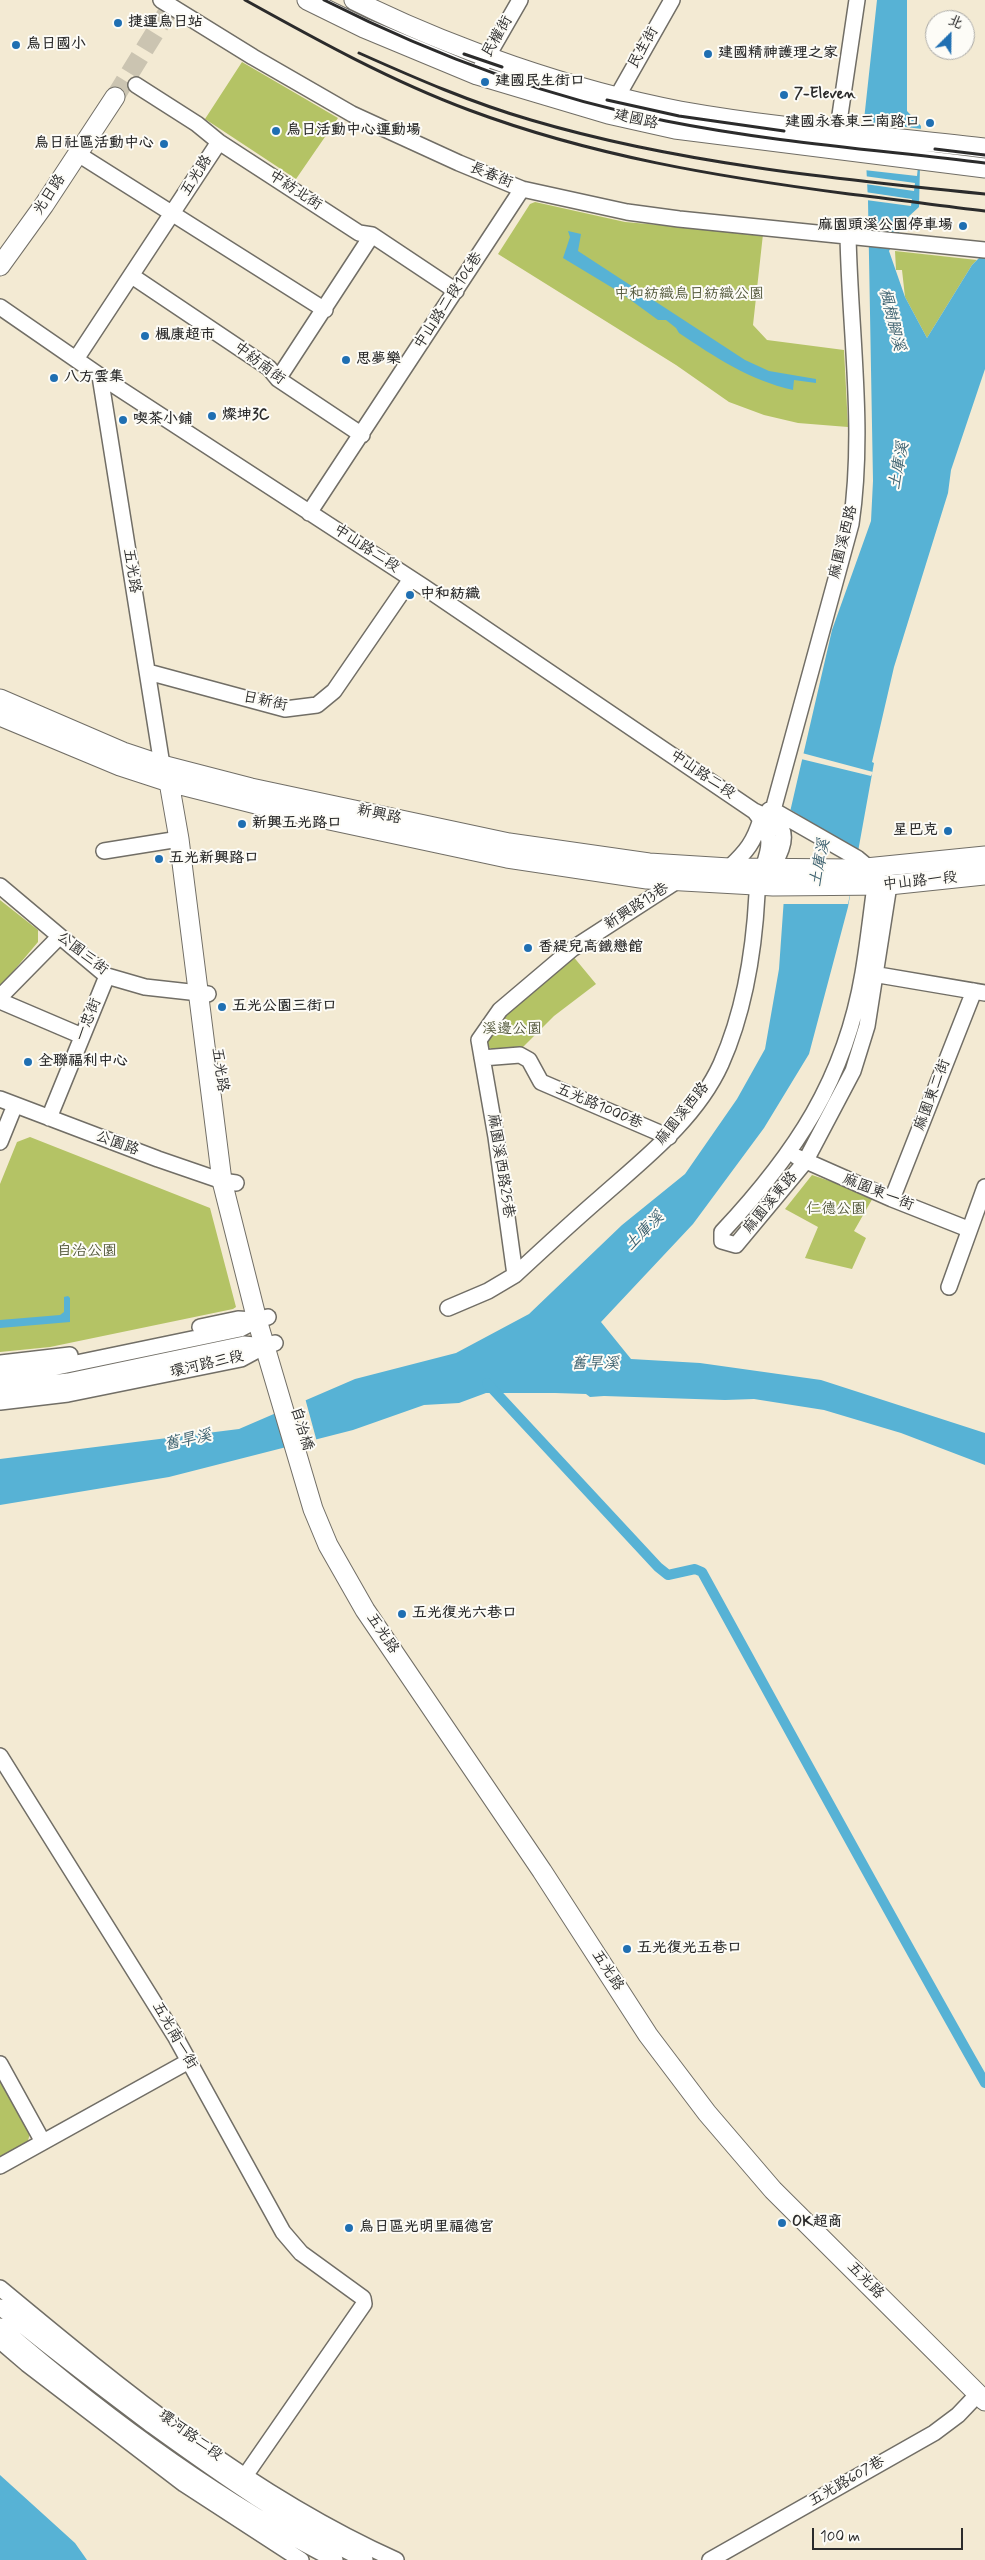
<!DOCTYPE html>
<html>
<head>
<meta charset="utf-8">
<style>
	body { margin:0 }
	#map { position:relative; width:985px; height:2560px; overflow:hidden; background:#f3ead3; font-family:Mynerve,"LXGW WenKai TC",sans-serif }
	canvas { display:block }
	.north { position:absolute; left:925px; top:10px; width:50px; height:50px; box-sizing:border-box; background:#fdfcf7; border:1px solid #a9a8a5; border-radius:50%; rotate:23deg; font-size:14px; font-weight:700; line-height:20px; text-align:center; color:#2b2b2b }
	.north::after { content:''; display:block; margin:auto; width:18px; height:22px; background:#1f6fb2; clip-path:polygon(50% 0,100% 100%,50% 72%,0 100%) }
	.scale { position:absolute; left:812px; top:2528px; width:151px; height:22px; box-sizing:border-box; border:2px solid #2b2b2b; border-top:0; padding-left:6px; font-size:15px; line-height:18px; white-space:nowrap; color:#2b2b2b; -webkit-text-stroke:4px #fdfcf7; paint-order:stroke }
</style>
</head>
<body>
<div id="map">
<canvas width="985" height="2560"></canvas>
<div class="north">北</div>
<div class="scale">100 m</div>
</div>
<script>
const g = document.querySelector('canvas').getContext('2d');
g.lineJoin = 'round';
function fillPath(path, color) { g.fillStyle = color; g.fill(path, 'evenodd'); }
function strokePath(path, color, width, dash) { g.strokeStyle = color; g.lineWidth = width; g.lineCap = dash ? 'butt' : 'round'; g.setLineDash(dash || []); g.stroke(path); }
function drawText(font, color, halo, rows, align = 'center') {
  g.font = font + ' Mynerve,"LXGW WenKai TC",sans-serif'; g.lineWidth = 4; g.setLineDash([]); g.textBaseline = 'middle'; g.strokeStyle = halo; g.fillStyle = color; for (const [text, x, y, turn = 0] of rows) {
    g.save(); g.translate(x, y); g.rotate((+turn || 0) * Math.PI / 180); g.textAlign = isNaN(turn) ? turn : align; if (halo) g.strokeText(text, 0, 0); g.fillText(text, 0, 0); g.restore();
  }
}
fillPath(new Path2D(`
	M242,62l96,56 -42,61 -91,-60z
	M535,202l90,20 138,12 -10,91 14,15 77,10 4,77 -50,-4 -34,-8 -35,-13 -53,-37 -178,-111 32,-50z
	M895,251l82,9 -5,5 -45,73 -22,-41 -3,-27h-6z
	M0,900l38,30v12l-38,45z
	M572,955l24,29 -42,32 -32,32 -29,2 -6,-4 -2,-8 13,-20z
	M30,1137l180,71 26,99 -3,2 -183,38 -50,5v-168l17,-42z
	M812,1175l62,21 -20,35 12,7 -14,31 -47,-11 13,-31 -33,-18z
	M0,2078l30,55 -2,8 -28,16z`), '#b4c365');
fillPath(new Path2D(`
	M877,0h30v111l14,15 -2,81 -12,11 -18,33 16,46 22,41 45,-73 13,-13v117l-34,101 -3,23 -54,174 -22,95 2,1 -26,144 -39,147 -45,74 -71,96 -92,98 30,37 69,4 121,17 164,53v32l-84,-32 -77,-23 -70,-11 -29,1 -121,-4 -14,1 -4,-3 -31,-1h-69l-27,10 -35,2 -71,25 -184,47 -169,28v-46l239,-30 116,-50 101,-26 73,-39 93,-89 63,-51 52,-75 28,-50 14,-80 11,-157 42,-182 39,-109 2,-40 -5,-280 -4,-81z
	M568,231l13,3 -3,17 167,109 24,11 47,8v4l-22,-3 -1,10c-44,-10 -78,-33 -114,-57l-3,-5 -10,-8h-8l-37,-27 -58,-35 7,-21z
	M68,1296l2,2v24l-70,6v-8l60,-5 4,-3v-15z
	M0,2475l75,68 12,17h-87z`), '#57b2d5');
fillPath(new Path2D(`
	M865,122l57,7 -5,47 -53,-6 -1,-30z
	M864,176l51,7 -1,8 -49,-7z
	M865,192l47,7 -1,7 -45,-6z
	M802,753l71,19 -2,4 -70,-17z
	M791,810l68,42 -11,52h-66l2,-53z
	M305,1398l12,44 -30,7 -10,-39z`), '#f3ead3');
strokePath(new Path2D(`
	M487,1383l171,184 10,8 27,-6 7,3c94,171 187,342 283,511`), '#57b2d5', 10);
strokePath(new Path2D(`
	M115,97l60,-97`), '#cbc4b1', 19, [19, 9]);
const minor = new Path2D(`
	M161,0l92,57 99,57 107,49 63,26 105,23 52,7 306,31
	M482,66l38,-66
	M136,85l61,39 22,18 140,91 13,2 84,56
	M617,97l55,-97
	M836,142l21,-142
	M78,154l247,156
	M132,276l137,92 9,11 84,56
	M0,307l100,69 324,211 330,224c7,3 16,6 22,11 17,14 0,40 -10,53
	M76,359l143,-217
	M100,376l62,389
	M278,379l94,-144
	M309,513l213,-324
	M148,672l137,37 32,-4 17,-14 77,-112
	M769,810h4l84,48 12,10
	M773,810l78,-286c14,-95 -1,-192 -3,-288
	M104,851l75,-12
	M729,868c18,-17 25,-26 32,-49
	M0,886l107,90 38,11 63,7
	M875,886c-4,29 -7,58 -12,87 -18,107 -68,181 -141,259v9l14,4 69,-83 48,-91 14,-45 22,-141
	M867,973l118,20
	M0,997l59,-60
	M0,1001l82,35
	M482,1058l38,-3 9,5 12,22 128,55
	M0,1099l158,60 64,22 14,2
	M49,1118l58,-142
	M0,1142l15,-37
	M797,1157l95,42 76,30
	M892,1199l82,-208
	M515,1275l-19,-138 -17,-97 21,-30 72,-61 105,-68
	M949,1287l36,-100
	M448,1308l40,-17 27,-16c28,-26 56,-52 85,-77 44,-39 96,-79 121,-134 24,-54 33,-112 36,-170 2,-34 27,-47 -2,-82
	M200,1327l38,-8 18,1
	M0,1363l70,-8
	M0,1374l38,-3 202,-42 17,-9 11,-3
	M0,1389l68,-8 176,-37 21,2 10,-3
	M0,1402l68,-8 173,-35 24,-13
	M0,1756l175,280 108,196 18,21 62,45 1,6 -119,172
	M0,2064l43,78
	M0,2166l189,-105
	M0,2288c123,102 249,206 396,272
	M0,2307c50,42 101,80 153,119 68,49 137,98 212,134
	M0,2326c103,89 214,172 335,234
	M0,2341l27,23 157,120 117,76
	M710,2560l224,-127 24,-18 20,-21`);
const major = new Path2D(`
	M307,0l57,28 113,47 131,39 67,15 310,39
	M354,0c96,48 220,91 326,111 101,18 204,25 305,37
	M0,266l44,-61 71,-108
	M0,699l123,53 39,13 89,23 258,55 140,20 80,5 127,1 129,-13
	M0,716l120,50 49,16 95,24 243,52 140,21 126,7 116,-1 96,-10
	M162,765l7,17 10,57 43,342 35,139 56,189 15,36 37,65 177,261 106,164 59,78 66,77 212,211`);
strokePath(minor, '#716e66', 18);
strokePath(major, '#716e66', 21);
strokePath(minor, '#fff', 15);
strokePath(major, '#fff', 19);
strokePath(new Path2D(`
	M245,0c72,40 146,81 224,110 123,46 250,67 380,84 46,5 91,12 136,17
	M324,0c107,54 224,98 342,121 105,21 213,29 319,42
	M359,53c56,25 113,50 172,67 145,43 304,59 454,74
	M464,54l38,13
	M607,100l72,16 105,15
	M935,149l50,6`), '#2b2b2b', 3);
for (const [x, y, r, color] of [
	[118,23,5,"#1f6fb2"],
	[16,45,5,"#1f6fb2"],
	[708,54,5,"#1f6fb2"],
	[485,82,5,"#1f6fb2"],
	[784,95,5,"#1f6fb2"],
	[930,123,5,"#1f6fb2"],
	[276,131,5,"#1f6fb2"],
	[164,144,5,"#1f6fb2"],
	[963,226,5,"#1f6fb2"],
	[145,336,5,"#1f6fb2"],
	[346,360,5,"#1f6fb2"],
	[54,378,5,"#1f6fb2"],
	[212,416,5,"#1f6fb2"],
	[123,420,5,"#1f6fb2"],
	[410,595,5,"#1f6fb2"],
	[242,824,5,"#1f6fb2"],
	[948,831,5,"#1f6fb2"],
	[159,859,5,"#1f6fb2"],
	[528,948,5,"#1f6fb2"],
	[222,1007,5,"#1f6fb2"],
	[28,1062,5,"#1f6fb2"],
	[402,1614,5,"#1f6fb2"],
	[627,1949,5,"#1f6fb2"],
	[782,2223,5,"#1f6fb2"],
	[349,2228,5,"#1f6fb2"]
]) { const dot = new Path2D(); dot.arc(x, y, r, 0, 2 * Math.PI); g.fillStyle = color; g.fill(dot); strokePath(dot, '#fdfcf7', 2); }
drawText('bold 15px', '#2b2b2b', '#fdfcf7', [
	["捷運烏日站",128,23],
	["烏日國小",26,45],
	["建國精神護理之家",718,54],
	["建國民生街口",495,82],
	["7-Eleven",794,95],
	["建國永春東三南路口",920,123,"right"],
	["烏日活動中心運動場",286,131],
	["烏日社區活動中心",154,144,"right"],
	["麻園頭溪公園停車場",953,226,"right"],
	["楓康超市",155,336],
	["思夢樂",356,360],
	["八方雲集",64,378],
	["燦坤3C",222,416],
	["喫茶小鋪",133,420],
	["中和紡織",420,595],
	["新興五光路口",252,824],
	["星巴克",938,831,"right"],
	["五光新興路口",169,859],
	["香緹兒高鐵戀館",538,948],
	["五光公園三街口",232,1007],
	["全聯福利中心",38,1062],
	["五光復光六巷口",412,1614],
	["五光復光五巷口",637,1949],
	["OK超商",792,2223],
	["烏日區光明里福德宮",359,2228]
], 'left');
drawText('15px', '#2b2b2b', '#fdfcf7', [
	["民權街",498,37,-60],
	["民生街",644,48,-61],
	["建國路",636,120,13],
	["五光路",197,176,-58],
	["長春街",491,176,22],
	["中紡北街",295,191,33],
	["光日路",50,195,-56],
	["中山路二段106巷",449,301,-57],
	["中紡南街",259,364,37],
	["麻園溪西路",844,542,-76],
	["中山路二段",366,549,33],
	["五光路",131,571,81],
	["日新街",265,702,12],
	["中山路二段",702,775,34],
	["新興路",379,815,12],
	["中山路一段",920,882,-6],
	["新興路13巷",637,907,-33],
	["公園三街",82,954,38],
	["一忠街",89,1020,-68],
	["五光路",219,1070,82],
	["麻園東二街",933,1095,-69],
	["五光路1000巷",599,1107,23],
	["麻園溪西路",683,1114,-51],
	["公園路",117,1144,20],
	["麻園溪西路25巷",500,1166,81],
	["麻園東一街",878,1193,22],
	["麻園溪東路",771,1203,-50],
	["環河路三段",207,1365,-13],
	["自治橋",301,1429,73],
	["五光路",382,1634,56],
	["五光路",607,1971,57],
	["五光南一街",174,2036,60],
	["五光路",865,2281,46],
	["環河路二段",190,2436,36],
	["五光路607巷",847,2482,-30]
]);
drawText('15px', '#54593c', '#fdfcf7', [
	["中和紡織烏日紡織公園",689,295],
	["溪邊公園",512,1030],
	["仁德公園",836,1210],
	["自治公園",87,1252]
]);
drawText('italic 16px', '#3d616f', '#fdfcf7', [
	["楓樹腳溪",891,320,76],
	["土庫溪",900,466,-79],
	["土庫溪",821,863,-79],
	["土庫溪",645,1232,-45],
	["舊旱溪",595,1365],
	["舊旱溪",188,1441,-12]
]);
</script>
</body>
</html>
